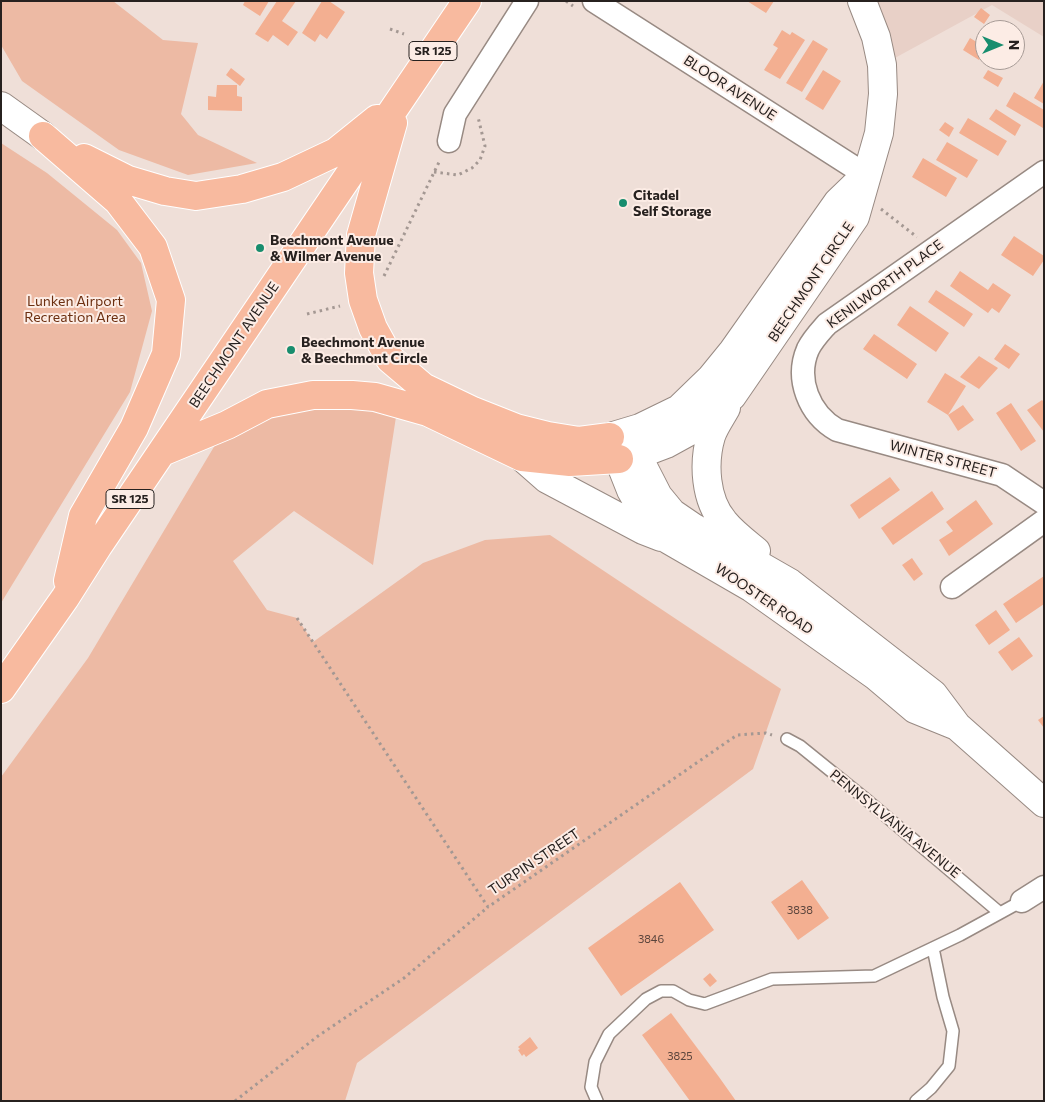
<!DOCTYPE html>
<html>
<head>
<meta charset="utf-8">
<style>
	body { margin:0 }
	#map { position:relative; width:1045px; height:1102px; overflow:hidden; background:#efdfd8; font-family:Commissioner,sans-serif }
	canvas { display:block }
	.frame { position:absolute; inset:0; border:2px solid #27211f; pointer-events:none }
	.north { position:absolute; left:975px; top:20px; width:50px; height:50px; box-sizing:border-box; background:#fcece5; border:1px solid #a79b96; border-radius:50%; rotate:90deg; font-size:14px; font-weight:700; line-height:20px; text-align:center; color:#27211f }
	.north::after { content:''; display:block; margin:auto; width:18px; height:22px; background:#188d6e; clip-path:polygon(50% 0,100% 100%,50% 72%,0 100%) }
</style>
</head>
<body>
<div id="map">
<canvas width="1045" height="1102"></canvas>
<div class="frame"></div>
<div class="north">N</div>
</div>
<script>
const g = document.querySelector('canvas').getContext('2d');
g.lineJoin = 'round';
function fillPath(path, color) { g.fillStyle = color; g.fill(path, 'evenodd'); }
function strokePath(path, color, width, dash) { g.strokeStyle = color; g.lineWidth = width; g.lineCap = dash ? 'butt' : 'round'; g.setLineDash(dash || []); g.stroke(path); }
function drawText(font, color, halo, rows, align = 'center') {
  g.font = font + ' Commissioner,sans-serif'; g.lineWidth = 4; g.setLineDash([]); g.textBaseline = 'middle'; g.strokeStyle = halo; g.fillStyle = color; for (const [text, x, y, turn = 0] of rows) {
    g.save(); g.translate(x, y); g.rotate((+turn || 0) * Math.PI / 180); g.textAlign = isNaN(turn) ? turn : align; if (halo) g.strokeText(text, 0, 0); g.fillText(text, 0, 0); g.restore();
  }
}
fillPath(new Path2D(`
	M862,1h182v36l-52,-32 -110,60z`), '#e8d0c7');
fillPath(new Path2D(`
	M1,1h112l50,39 35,3 -17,71 17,21 59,28 -69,12 -69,-25 -97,-69 -21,-36z
	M1,143l46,30 70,57 24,33 11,48 -22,81 -129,211z
	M267,404h131l-25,161 -79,-54 -61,50 34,49 30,8 16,24 110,-79 62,-23 65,-5 231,154 -28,80 -396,294 -12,38h-344v-324l87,-119 139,-233z`), '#edbaa4');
fillPath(new Path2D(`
	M245,1h24l-9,15 -17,-11z
	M277,1h19l-14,20 16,11 -10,14 -15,-11 -5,7 -13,-8z
	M322,1h7l16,11 -18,27 -7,-5 -5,8 -13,-9z
	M747,1h27l-8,12z
	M981,8l9,7 -6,9 -10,-7z
	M782,30l8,5 2,-3 13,8 -25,39 -16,-9 14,-22 -5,-3z
	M970,38l15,9v4l-6,9 -16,-10z
	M813,40l15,9 -26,43 -16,-9z
	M231,68l14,11 -5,7 -14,-11z
	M823,70l18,11 -18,29 -18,-11z
	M988,70l15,8 -5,9 -15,-9z
	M1044,81v23l-10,-6z
	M217,85h20v11l5,1v14l-34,-1v-14l8,1z
	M1014,92l30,18 -1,18 -37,-22z
	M996,109l25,16 -6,11 -26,-17z
	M968,118l39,23 -9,15 -39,-23z
	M945,122l9,6 -5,9 -10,-7z
	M947,142l31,18 -11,18 -31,-18z
	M923,158l34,20 -11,19 -34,-20z
	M1014,236l30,20v4l-11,16 -32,-21z
	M960,271l28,19 5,-7 18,12 -12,18 -7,-5 -4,5 -38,-27z
	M936,290l37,24 -9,13 -36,-25z
	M910,306l39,27 -13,19 -39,-27z
	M874,334l43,30 -10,15 -44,-30z
	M1005,344l15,10 -11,15 -15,-10z
	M979,356l19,12 -19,21 -19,-12z
	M945,373l21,13 -18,29 -21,-13z
	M1042,400l2,2v30l-17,-22z
	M1011,403l25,38 -15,10 -25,-38z
	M963,405l11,15 -16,11 -10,-16z
	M890,477l10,13 -41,29 -9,-14z
	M932,491l12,18 -51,36 -12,-17z
	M976,500l17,24 -44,32 -10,-16 14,-9 -7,-9z
	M912,558l11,16 -9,7 -12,-16z
	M1044,576v28l-28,19 -13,-19z
	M996,610l14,20 -21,15 -14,-20z
	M1019,637l14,19 -21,15 -14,-19z
	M1044,716v12l-6,-8z
	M802,880l27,38 -31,22 -27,-38z
	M680,882l34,48 -93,66 -33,-48z
	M710,973l7,8 -7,6 -7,-8z
	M671,1013l48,64 17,24h-46l-48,-66z
	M530,1037l8,11 -12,9 -2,-3 -2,2 -4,-6 2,-1 -2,-2z`), '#f3af91');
const service = new Path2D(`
	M787,739l13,7 68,55 132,112
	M597,1101l-6,-14 4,-25 14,-28 37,-35 15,-8h12l16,9 16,4 67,-25 102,-3 86,-41 62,-34
	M916,1101l15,-13 18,-22 4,-35 -10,-34 -10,-49`);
const minor = new Path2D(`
	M594,1l272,174
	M449,141l6,-27 72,-113
	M1044,172l-217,152c-7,8 -14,15 -19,25 -13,30 1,65 29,81l165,45 42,28
	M952,587l92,-66
	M1022,901l22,-14`);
const tertiary = new Path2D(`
	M1,106l42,30
	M866,175l-28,27 -105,149 -22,27 -32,31 -39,19 -30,9 21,53 13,23 25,27 83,48 124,88 39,33 42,17
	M726,408c-5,9 -12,19 -15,28 -8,27 -6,64 13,86 9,11 21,20 32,29
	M632,437l5,18 21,41 14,17 22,15 96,55 143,111 24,32 87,77
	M522,457l25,22 96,51 18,7
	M619,459l18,-4 29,-11 31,-17 35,-31 123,-179 24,-84 4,-39 -1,-29 -6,-28 -14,-36`);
const trunk = new Path2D(`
	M393,123l-32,112 -2,38 4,27 10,28 17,31 33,28 50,24 43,17 32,8 31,5 31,-4
	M43,136l75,65 35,46 18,53 -5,54 -32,74 -51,88 -15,65
	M84,158l44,22 37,11 31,5 46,-7 41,-12 53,-25 41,-33
	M162,452l65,-27 40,-21 46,-9h39l23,2 53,15 94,45 48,5 49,-3
	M1,689l64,-91 33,-52 369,-545`);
strokePath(service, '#988a83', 14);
strokePath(minor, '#988a83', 25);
strokePath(tertiary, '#988a83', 30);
strokePath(trunk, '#fff', 30);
strokePath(new Path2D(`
	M566,1l7,5
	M390,29l14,5
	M434,172l24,3 14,-7 8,-8 5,-14 -7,-29
	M881,209l36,28
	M384,276l56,-116
	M307,314l33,-8
	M297,618l191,289 249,-172 29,-2 6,2
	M235,1101l83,-65 86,-58 84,-71`), '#a49893', 3, [2.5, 4]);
strokePath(service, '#fff', 11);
strokePath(minor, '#fff', 22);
strokePath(tertiary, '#fff', 28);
strokePath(trunk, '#f8ba9f', 28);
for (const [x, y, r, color] of [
	[623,203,5,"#188d6e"],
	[260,248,5,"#188d6e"],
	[291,350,5,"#188d6e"]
]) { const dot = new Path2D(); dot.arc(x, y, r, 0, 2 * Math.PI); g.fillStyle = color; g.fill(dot); strokePath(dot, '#fcece5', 2); }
drawText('11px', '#5a443c', null, [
	["3838",800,910],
	["3846",651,939],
	["3825",680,1056]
]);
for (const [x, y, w] of [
	[433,51,48],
	[130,499,48]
]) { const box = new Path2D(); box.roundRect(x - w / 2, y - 9.5, w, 19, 4); g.fillStyle = '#fcece5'; g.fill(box); strokePath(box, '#27211f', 1); }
drawText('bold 12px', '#27211f', null, [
	["SR 125",433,51],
	["SR 125",130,499]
]);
drawText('14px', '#27211f', '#fcece5', [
	["BLOOR AVENUE",730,88,33],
	["BEECHMONT CIRCLE",811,282,-56],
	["KENILWORTH PLACE",885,284,-36],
	["BEECHMONT AVENUE",234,345,-56],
	["WINTER STREET",943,459,15],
	["WOOSTER ROAD",764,599,34],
	["PENNSYLVANIA AVENUE",895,824,39],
	["TURPIN STREET",534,862,-34]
]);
drawText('bold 14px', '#27211f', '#fcece5', [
	["Citadel",633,195],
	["Self Storage",633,211],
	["Beechmont Avenue",270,240],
	["& Wilmer Avenue",270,256],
	["Beechmont Avenue",301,342],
	["& Beechmont Circle",301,358]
], 'left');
drawText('14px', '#6c2f10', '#fcece5', [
	["Lunken Airport",75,301],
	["Recreation Area",75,317]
]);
</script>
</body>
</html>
